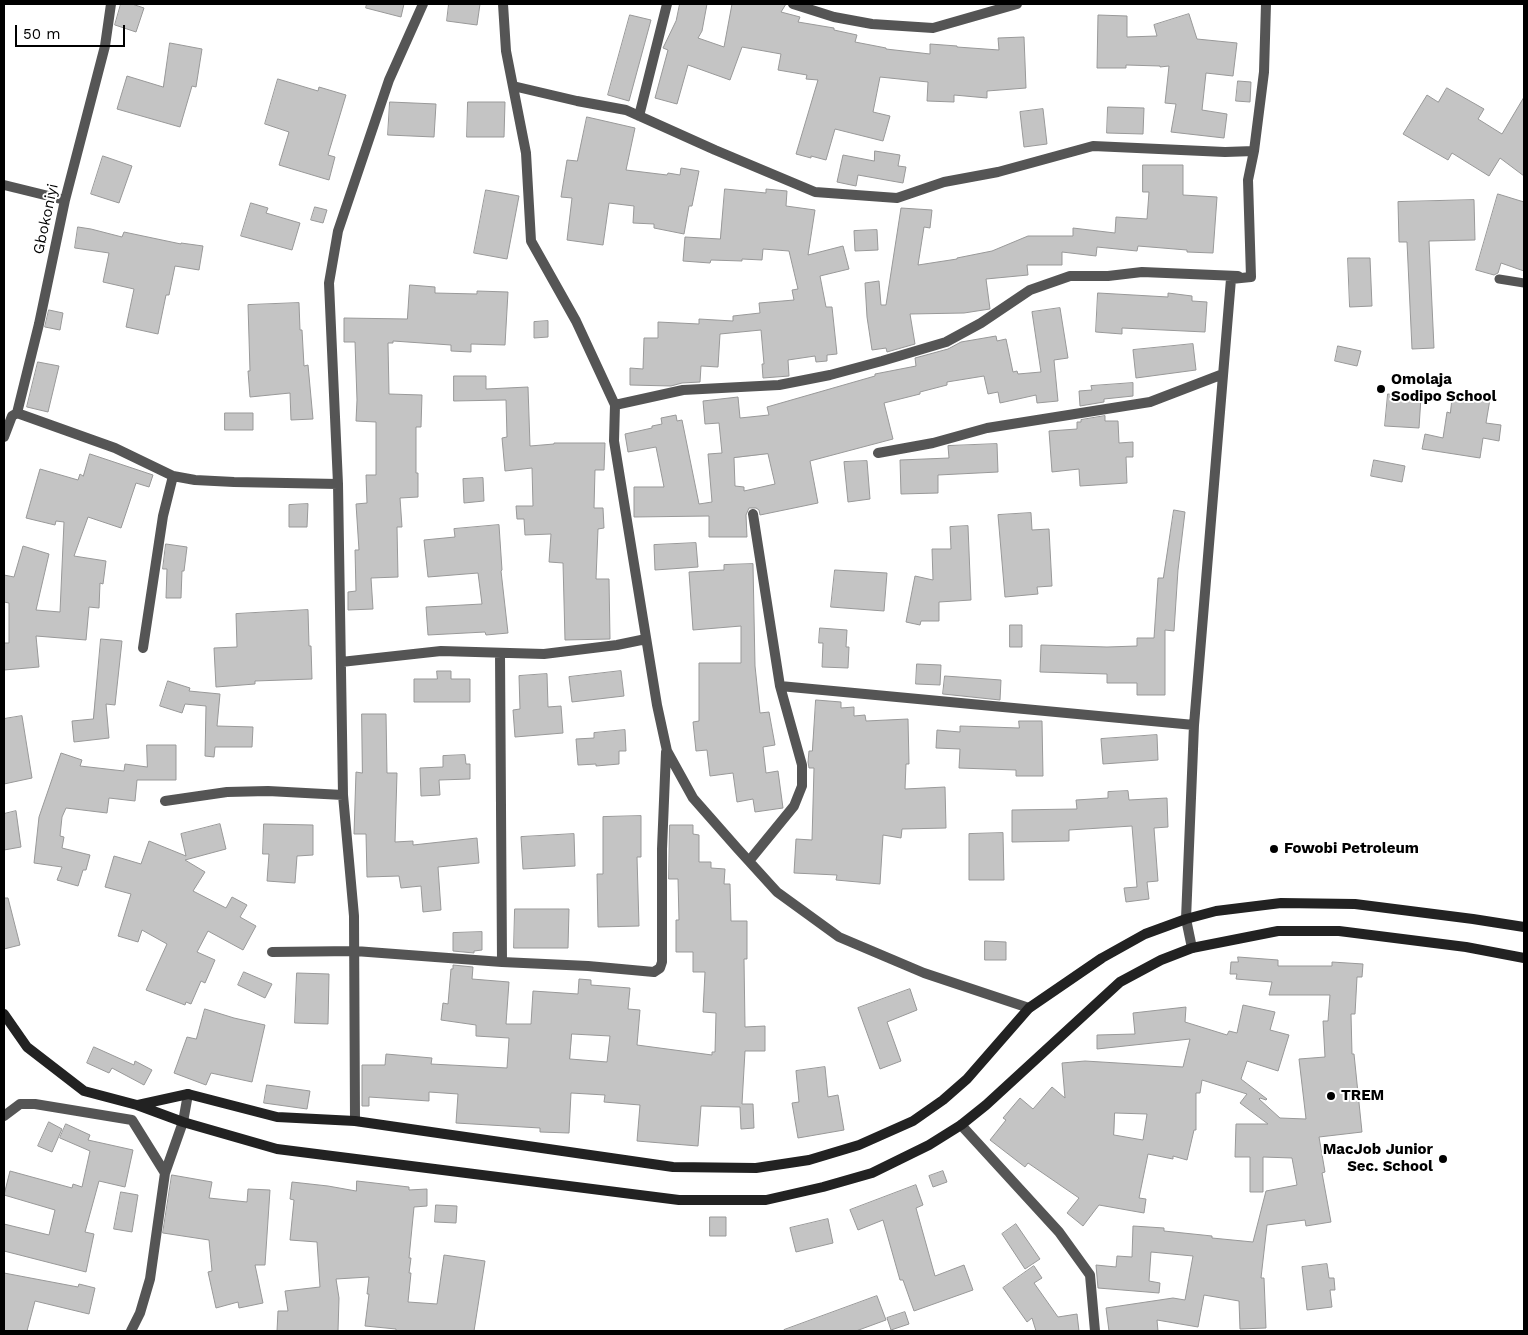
<!DOCTYPE html>
<html>
<head>
<meta charset="utf-8">
<style>
	body { margin:0 }
	#map { position:relative; width:1528px; height:1335px; overflow:hidden; background:#fff; font-family:"Work Sans",sans-serif }
	canvas { display:block }
	.frame { position:absolute; inset:0; border:5px solid #000; pointer-events:none }
	.scale { position:absolute; left:15px; top:25px; width:110px; height:22px; box-sizing:border-box; border:2px solid #000; border-top:0; padding-left:6px; font-size:15px; line-height:18px; white-space:nowrap; color:#000; -webkit-text-stroke:4px #fff; paint-order:stroke }
</style>
</head>
<body>
<div id="map">
<canvas width="1528" height="1335"></canvas>
<div class="frame"></div>
<div class="scale">50 m</div>
</div>
<script>
const g = document.querySelector('canvas').getContext('2d');
g.lineJoin = 'round';
function fillPath(path, color) { g.fillStyle = color; g.fill(path, 'evenodd'); }
function strokePath(path, color, width, dash) { g.strokeStyle = color; g.lineWidth = width; g.lineCap = dash ? 'butt' : 'round'; g.setLineDash(dash || []); g.stroke(path); }
function drawText(font, color, halo, rows, align = 'center') {
  g.font = font + ' "Work Sans",sans-serif'; g.lineWidth = 4; g.setLineDash([]); g.textBaseline = 'middle'; g.strokeStyle = halo; g.fillStyle = color; for (const [text, x, y, turn = 0] of rows) {
    g.save(); g.translate(x, y); g.rotate((+turn || 0) * Math.PI / 180); g.textAlign = isNaN(turn) ? turn : align; if (halo) g.strokeText(text, 0, 0); g.fillText(text, 0, 0); g.restore();
  }
}
const building = new Path2D(`
	M121,4h11l12,4 -8,24 -21,-7z
	M367,4h37l-3,13 -35,-9z
	M449,4h31l-3,21 -30,-4z
	M680,4h27l-5,27 -4,7 26,9 8,-43h54l-5,8 19,5 -2,5 36,6v2l23,5 -2,7 31,6v1l44,5v-10l27,2v1l42,3 -1,-12 26,-1 2,51 -39,3v7l-33,-3v7l-27,-1 1,-19 -48,-5 -7,35 17,4 -7,25 -48,-12 -9,31 -15,-4v2l-15,-4 22,-74 -12,-1 1,-4 -29,-5 3,-16 -39,-7 -12,33 -42,-15 -11,39 -22,-6 13,-48 -5,-2 13,-27z
	M1189,14l8,25 40,4 -4,33 -27,-3 -4,37 25,4 -3,24 -53,-6 5,-28 -11,-1 4,-37 -9,1v-1l-34,-1v3h-29l1,-53 29,1v21l30,-1 -3,-11z
	M630,15l21,5 -22,81 -21,-6z
	M170,43l32,6 -6,38 -4,-1 -12,41 -63,-18 10,-33 36,11z
	M278,79l40,12 1,-4 27,8 -18,60 7,2 -6,23 -50,-15 10,-33 -24,-8z
	M1238,81l13,1 -1,20 -14,-1z
	M1447,88l37,21 -6,10 24,15 22,-37v79l-24,-18 -11,18 -37,-23 -4,7 -45,-26 24,-39 11,7z
	M390,102l46,2 -2,33 -46,-2z
	M468,102h37l-1,35h-37z
	M1108,107l36,1 -1,26 -36,-1z
	M1043,109l4,35 -23,3 -4,-35z
	M587,117l48,11 -9,42 41,5 1,-2 12,2 1,-7 18,3 -7,35h-3l-5,28 -30,-6v-4l-21,-1 1,-17 -25,-3 -6,42 -36,-5 5,-42 -11,-1 6,-37 10,1z
	M875,151l25,4 -2,11 8,1 -3,16 -45,-8 -2,11 -19,-4 6,-27 31,6z
	M103,156l29,10 -13,37 -28,-9z
	M1143,165h40v30l34,2 -4,56 -26,-1v-2l-49,-4 -1,5 -40,-4 -1,9 -34,-4v13h-35l1,10 -42,4 4,30 -26,4 -54,1 5,30 -28,8 -1,-4 -14,2 -5,-33 -2,-34 14,-2 2,24h5l15,-97 31,2 -2,18 -6,-1 -6,38 39,-6v-1l35,-7 36,-15h45v-8l42,5 1,-16 31,2 2,-27h-6z
	M725,189l41,4v-4l21,2 -1,15 29,4 -7,45 35,-9 6,23 -29,7 6,31h6l5,47 -10,1v6l-11,1 -1,-6 -27,4 1,16 -26,2 -1,-14h2l-3,-34 -41,4 -2,33 -17,-1 -1,16 -18,1 -11,3 -41,-1v-17l13,1 1,-31h14v-16l41,2v-5l34,2v-5l27,-3 -1,-10 35,-3 -2,-10 6,-1 -9,-38 -26,-2 -1,11 -20,-1v2l-31,-1 -1,3 -27,-2 2,-24 35,2z
	M486,190l33,6 -12,63 -33,-6z
	M1498,194l26,8v69l-23,-8 -3,10 -4,2 -18,-5z
	M1474,200l1,40 -46,1 5,107 -22,1 -5,-107h-8l-1,-40z
	M251,203l17,5 -2,5 34,10 -8,27 -51,-14z
	M315,207l12,3 -4,13 -12,-3z
	M78,227l13,2 31,8 2,-5 57,12v-1l22,3 -4,24 -24,-4 -6,29h-3l-8,39 -32,-7 8,-38 -31,-7 6,-29 -34,-5z
	M877,230l1,20 -23,1 -1,-20z
	M1348,258h22l2,48 -22,1z
	M410,285l25,2v6l42,1v-3l31,1 -3,53 -34,-1v8l-20,-1v-6l-58,-4v2h-5l1,51 33,1 -1,32h-5v46h2v24l-18,1 2,29h-5l1,50 -27,1 2,31 -25,1v-18l8,-1 -1,-41h4l-3,-46 11,-1 -1,-28h10v-53l-20,-1 1,-21 -2,-58h-11v-24l63,1z
	M1098,293l70,4v-4l24,3v5l15,1 -2,30 -83,-4v6l-26,-2z
	M299,303l1,27h2l2,36 4,-1 5,54 -22,1 -1,-27 -40,4 -2,-26h2l-2,-66z
	M1060,308l8,50 -14,2 4,41 -21,2 -1,-8 -36,8 -2,-11 -10,2 -4,-18 -37,6v3l-27,7v2l-36,9 9,36 -83,22 8,42 -58,12 -1,-5 -3,-2h-7l-3,7 1,22h-38v-21l-75,1v-30h30l-8,-40 -28,5 -3,-18 27,-6v-2l10,-2 -1,-6 15,-3 1,6 5,-1 17,84 13,-2 -4,-48 14,-1 -3,-30 -14,1 -2,-23 35,-4 2,21 29,-3 -2,-8 108,-31v-2l41,-8 -1,-8 33,-9 13,-7 35,-6 1,5 9,-2 7,33 4,-1 1,3 23,-2 -9,-60zM768,454l7,30 -31,7v-4l-9,-1 -1,-28z
	M49,310l14,3 -3,17 -15,-3z
	M548,321v16l-14,1v-16z
	M1193,344l3,26 -60,8 -3,-28z
	M1338,346l23,5 -4,15 -22,-5z
	M38,362l21,4 -11,46 -21,-5z
	M454,376h32v13l42,-2 2,59 24,-2v-1h51l-1,27h-9l-1,38h9l1,20 -6,1 -2,50h13l1,60 -45,1 -2,-77 -14,-1 2,-28 -26,1 -1,-16h-7l-1,-13h17l-1,-38 -27,3 -3,-33 5,-1 -1,-37 -52,1z
	M1133,383v13l-29,3v3l-24,4 -1,-15 13,-1 -1,-4z
	M1453,393l37,6 -4,24 15,2 -2,16 -16,-3 -3,20 -58,-9 3,-15 18,4 4,-26 3,1z
	M1388,394l33,3 -2,31 -34,-2z
	M225,413h28v17h-28z
	M1105,416v5h13l1,22 14,-1v15h-7l1,26 -47,3 -1,-17 -27,3 -3,-41 28,-2v-7h4v-2z
	M997,444l1,28 -60,3v18l-37,1 -1,-34 49,-2 -1,-12z
	M90,454l63,21 -4,12 -13,-4 -15,45 -33,-11 -14,39 32,5 -3,23 -3,-1 -1,25 -10,-1 -3,33 -50,-4 3,31 -35,3v-27h5v-40l-5,-1v-27l10,2 9,-31 26,8 -13,56 24,2 4,-90 -8,-1 -1,4 -29,-7 14,-49 38,11 2,-6 3,2z
	M1374,460l31,6 -3,16 -31,-6z
	M867,461l3,38 -22,3 -4,-40z
	M483,478l1,23 -20,2 -1,-24z
	M308,504l-1,23h-18v-22z
	M1174,510l11,2 -7,58 -4,61 -9,-1v65h-28v-12h-30v-9l-67,-2 1,-27 66,2 30,-1v-8h17l4,-60h5z
	M1031,513l1,17 17,-1 3,57 -15,1 1,7 -33,3 -7,-82z
	M499,525l3,45 -1,1 7,62 -22,2 -1,-3 -57,3 -2,-28 56,-3 -4,-31 -50,4 -4,-37 31,-3 -1,-8z
	M968,526l3,74 -32,2v19h-18l-1,4 -14,-3 9,-46 18,4 -1,-31h19l-1,-22z
	M696,543l2,24 -43,3 -1,-25z
	M166,544l21,3 -3,24h-2l-1,27h-15l1,-29h-4z
	M753,564l2,102 5,47 9,-1 6,33 -12,2 3,26 12,-2 5,37 -28,4 -2,-13 -16,3 -4,-29 -23,3 -3,-26 -11,1 -3,-29 6,-1v-58h42v-37l-48,4 -4,-58 35,-2v-5z
	M835,570l52,3 -3,38 -53,-4z
	M308,610l1,36h2l1,33 -57,2v3l-39,3 -2,-39 23,-1 -1,-33z
	M1010,625h12v22h-12z
	M820,628l27,2 -1,17h3l-1,21 -26,-1 1,-24h-4z
	M101,639l21,2 -7,64 -9,-1 3,34 -35,4 -2,-21 21,-2z
	M917,664l24,1 -1,20 -24,-1z
	M437,671h14v8h19v23h-56v-23h23z
	M621,671l3,25 -52,6 -3,-25z
	M547,674l1,33 13,-1 2,27 -48,4 -2,-27 7,-1 -1,-33z
	M945,676l56,4 -1,20 -57,-6z
	M168,681l22,7 -1,3 31,3 -3,32 36,1 -1,20h-37l-1,10 -9,-1 1,-50 -21,-2 -3,9 -22,-7z
	M816,700l25,2v6l13,-1v9l11,-1 1,6 42,-2 1,45h-3l-1,25 40,-2 1,41 -44,1 -1,9 -18,-3 -3,49 -44,-4 1,-5 -43,-2 2,-34 16,1 2,-72h-5l-1,-6 1,-11h3z
	M362,714h24l1,59h10l-2,69 18,-1v4l64,-7 2,25 -41,4 3,43 -18,2 -2,-26 -20,2 -2,-12 -32,1 -1,-43h-12l2,-62 6,1z
	M22,716l10,62 -28,6v-65z
	M1019,721h23l1,55h-27v-6l-57,-2 1,-19 -24,-1 1,-18 23,2v-6l59,2z
	M625,730l1,21h-7v13l-23,2v-2l-18,1 -2,-26 18,-1v-5z
	M1157,735l1,25 -55,4 -2,-25z
	M147,745h29v35h-39l-2,21 -26,-3 -2,15 -41,-5 -4,9 -2,19 4,1 -2,11 28,7 -4,15h-3l-5,16 -21,-6 5,-13 -28,-4 5,-46 22,-64 21,7 -2,6 44,5 1,-7 22,3z
	M465,755l1,9h4v15l-31,1 1,15 -19,1 -1,-28 23,-1v-11z
	M1128,791l1,9 38,-2 1,29 -14,1 4,53 -11,1 2,17 -23,3 -2,-14 13,-1 -5,-61 -63,4v11l-57,1v-32l65,-1 -1,-9 32,-2v-6z
	M16,811l5,36 -17,3v-36z
	M641,816v41h-4l2,69 -41,1 -1,-53h6v-57z
	M220,824l6,25 -41,11 20,12 -12,19 33,17 6,-11 15,8 -7,12 16,9 -13,24 -35,-19 -11,21 18,8 -10,23 -4,-2 -10,23 -5,-2 -1,3 -39,-15 21,-46 -25,-14 -4,12 -20,-6 13,-42 -26,-7 9,-31 27,8 8,-23 37,15 -5,-22z
	M264,824l49,1v30l-16,1 -2,27 -28,-2 2,-27h-6z
	M670,825h23v9l6,1v27h12v6l14,1 -1,15h6l1,37h16v38h-3l1,68 20,-1v25h-20l-3,53h11l1,24 -13,1 -1,-22 -39,-1 -3,40 -61,-5 3,-36 -36,-3 1,-7 -34,-2 -2,40 -29,-1v-4l-84,-5 2,-29 -29,-2v9l-60,-4v9h-7v-41h23l1,-11 46,4 -1,6 76,4 2,-30 -33,-2v-11l-35,-5 2,-17 5,1 3,-35h2v-4l20,2 -1,12 37,3 -3,42h25l2,-33 45,3 1,-15 12,1v5l39,3 -2,21 12,1 -3,35 75,10v-3h3l1,-39 -13,-1 2,-40h-12v-20h-17v-32h3l-1,-41h-9zM572,1034l38,2 -3,26 -37,-3z
	M1003,833l1,47h-35v-46z
	M574,834l1,32 -52,3 -2,-32z
	M4,898h4l12,47 -16,4z
	M515,909h54l-1,39h-54z
	M482,932v18l-8,1v2l-21,-2v-18z
	M985,941l21,1v18h-21z
	M1238,957l40,3v6h54v-4l31,2 -1,13h-5l-2,37h-4l1,40h2l8,78 -43,5 6,35 -3,1 9,49 -25,4 -1,-6 -38,5 -6,53h3l2,50 -26,1 -1,-28 -35,-6 -6,32 -41,-7 1,11h-49l-3,-23 67,-10 12,2 8,-44 -42,-4 -2,29 11,2 -1,10 -61,-5 -2,-23 20,2 1,-11 15,1 1,-31 31,2v3l48,5v2l41,4 13,-51 31,-6 -5,-27 -29,-1v35h-13v-35h-15l1,-33h32l-28,-21 7,-9 -45,-14 -2,13h-4v37h-2l-7,30 -14,-4v3l-25,-5 -9,44 7,1 -2,14 -45,-8 -16,21 -16,-13 12,-15 -51,-35 -3,4 -35,-27 16,-20 -3,-2 17,-20 13,11 19,-22 13,11 -3,-35 23,-2 98,6 7,-28 -93,10v-14l38,-1 -2,-21 53,-6 -1,15 42,13 2,-4 8,2 6,-28 32,7 -5,18 19,5 -11,36 -31,-10 -6,18 26,20 -1,1 -6,-2 -1,1 21,19 26,1 -7,-60 26,-2 -2,-36h5l2,-26h-61l3,-13 -36,-3 1,-5h-7l1,-12h7zM1115,1113l32,1 -4,26 -29,-5z
	M244,972l28,12 -7,14 -27,-13z
	M297,973l32,1 -1,50 -33,-1z
	M910,989l7,21 -30,12 14,39 -21,8 -22,-61z
	M205,1009l29,9 31,7 -13,57 -41,-9 -5,12 -32,-12 13,-36 9,2z
	M94,1047l40,18 1,-4 17,9 -8,15 -32,-17 -3,5 -22,-10z
	M825,1067l3,30 10,-2 6,35 -46,8 -6,-35 7,-1 -3,-31z
	M267,1085l43,6 -3,18 -43,-6z
	M49,1122l13,7 -10,23 -14,-6z
	M66,1124l24,11 -2,5 45,10 -8,37 -26,-6 -14,51 9,2 -8,38 -82,-21v-27l45,11 6,-25 -51,-15 6,-24 62,17 1,-4 9,3 8,-36 -30,-13z
	M943,1171l4,11 -14,5 -4,-11z
	M172,1175l40,7 -3,16 38,4 1,-13 22,1 -5,75h-10l8,38 -24,5 -1,-6 -22,6 -8,-36 4,-1 -3,-31 -46,-7z
	M357,1181l52,6v3l18,-1v17l-13,1 -5,51h2l-2,15h2l-3,29 29,2 7,-49 41,6 -11,70h-78v-2l-31,-3 4,-32h-2l2,-17 -33,2 3,19 -1,33h-61l1,-20h10l-3,-20 35,-4 -3,-45 -27,-2 4,-40 -4,-1 2,-17 36,4 28,5z
	M916,1185l7,20 -7,3 19,68 29,-11 9,25 -59,21 -11,-31h-3l-17,-60 -25,10 -8,-20z
	M121,1192l17,3 -6,37 -18,-3z
	M436,1205l21,1 -1,17 -21,-1z
	M710,1217h16v19h-16z
	M828,1219l5,24 -37,9 -6,-24z
	M1016,1224l24,35 -15,10 -23,-35z
	M1327,1264l2,14h5l1,12h-5l2,17 -25,3 -5,-43z
	M1034,1266l8,12 -8,5 24,34 19,-3 2,17h-43l-4,-13 -5,4 -24,-34z
	M4,1273l74,14 1,-3 16,4 -6,26 -54,-13 -8,30h-23z
	M877,1296l9,24 -30,11h-72v-1z
	M905,1312l4,12 -18,6 -4,-12z`);
fillPath(building, '#c4c4c4');
strokePath(building, '#999', 1);
strokePath(new Path2D(`
	M1499,279l25,4`), '#555', 9);
strokePath(new Path2D(`
	M503,4l3,47 20,102 5,88 45,80 39,84 -1,36 43,264 10,46 26,47 44,50 40,44 62,45 85,36 105,35
	M793,4l41,13 38,7 61,4 84,-24
	M513,86l64,15 49,9 89,40 100,42 82,6 47,-16 54,-10 95,-26 132,6 29,-1
	M639,116l28,-112
	M4,185l61,15
	M615,405l68,-15 96,-5 51,-10 52,-14 64,-19 35,-19 49,-33 40,-14h38l34,-4 96,4
	M17,413l98,35 58,28 22,4 39,2 104,2
	M4,437l8,-21 5,-3 22,-89 26,-124 40,-154 6,-42
	M878,453l55,-10 54,-15 163,-26 73,-28
	M143,648l20,-132 10,-40
	M500,653l2,309
	M341,662l100,-11 103,3 73,-9 29,-6
	M780,686l414,39
	M165,801l62,-9 41,-1 75,4
	M749,861l45,-55 8,-20v-21l-22,-79 -27,-172
	M1192,948l-6,-29 8,-194 37,-446 20,-2 -3,-97 6,-29 10,-79 2,-68
	M272,952l83,-1 147,11 86,4 66,6 6,-4 2,-6v-113l4,-97
	M4,1116l16,-12h15l97,16 33,53
	M355,1121l-1,-205 -11,-121 -5,-311 -9,-201 9,-52 51,-151 34,-76
	M961,1125l98,107 31,43 5,56
	M131,1331l9,-18 10,-34 15,-106 18,-51 5,-28`), '#555', 10);
strokePath(new Path2D(`
	M4,1014l23,33 57,44 53,14 46,17 94,27 402,51h87l57,-13 49,-14 57,-28 32,-20 25,-20 134,-123 41,-22 31,-12 86,-17h61l127,16 58,11
	M138,1105l50,-11 89,23 78,4 318,46 83,1 53,-8 50,-15 54,-24 30,-21 24,-21 62,-71 73,-50 43,-24 41,-15 30,-8 65,-8 74,1 118,15 51,8`), '#222', 10);
for (const [x, y, r, color] of [
	[1381,389,5,"#000"],
	[1274,849,5,"#000"],
	[1331,1096,5,"#000"],
	[1443,1159,5,"#000"]
]) { const dot = new Path2D(); dot.arc(x, y, r, 0, 2 * Math.PI); g.fillStyle = color; g.fill(dot); strokePath(dot, '#fff', 2); }
drawText('15px', '#000', '#fff', [
	["Gbokoniyi",46,219,-78]
]);
drawText('bold 15px', '#000', '#fff', [
	["Omolaja",1391,380],
	["Sodipo School",1391,397],
	["Fowobi Petroleum",1284,849],
	["TREM",1341,1096],
	["MacJob Junior",1433,1150,"right"],
	["Sec. School",1433,1167,"right"]
], 'left');
</script>
</body>
</html>
